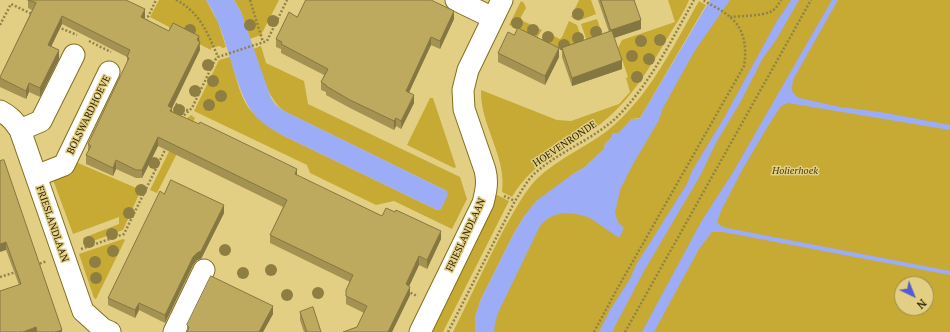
<!DOCTYPE html>
<html>
<head>
<meta charset="utf-8">
<style>
	body { margin:0 }
	#map { position:relative; width:950px; height:332px; overflow:hidden; background:#e3cf83; font-family:"PT Serif",serif }
	canvas { display:block }
	.north { position:absolute; left:894px; top:276px; width:40px; height:40px; box-sizing:border-box; background:#e3cf83; border:1px solid #998a4f; border-radius:50%; rotate:137deg; font-size:11px; font-weight:700; line-height:16px; text-align:center; color:#2a2202 }
	.north::after { content:''; display:block; margin:auto; width:14px; height:18px; background:#525bd1; clip-path:polygon(50% 0,100% 100%,50% 72%,0 100%) }
</style>
</head>
<body>
<div id="map">
<canvas width="950" height="332"></canvas>
<div class="north">N</div>
</div>
<script>
const g = document.querySelector('canvas').getContext('2d');
g.lineJoin = 'round';
function fillPath(path, color) { g.fillStyle = color; g.fill(path, 'evenodd'); }
function strokePath(path, color, width, dash) { g.strokeStyle = color; g.lineWidth = width; g.lineCap = dash ? 'butt' : 'round'; g.setLineDash(dash || []); g.stroke(path); }
function drawText(font, color, halo, rows, align = 'center') {
  g.font = font + ' "PT Serif",serif'; g.lineWidth = 3; g.setLineDash([]); g.textBaseline = 'middle'; g.strokeStyle = halo; g.fillStyle = color; for (const [text, x, y, turn = 0] of rows) {
    g.save(); g.translate(x, y); g.rotate((+turn || 0) * Math.PI / 180); g.textAlign = isNaN(turn) ? turn : align; if (halo) g.strokeText(text, 0, 0); g.fillText(text, 0, 0); g.restore();
  }
}
fillPath(new Path2D(`
	M159,0h47l12,22 8,25 -3,1 -4,-2 -8,2v2l-42,-21v-2l-19,-10z
	M234,0h45l-18,35 -11,4 -9,-27z
	M579,0h12l5,14 -18,7 -7,-4z
	M668,0h21c-4,11 -12,22 -18,32 -20,34 -41,70 -73,94 -32,24 -64,34 -86,71l-10,-5c5,-36 -22,-66 -21,-102l76,30 14,1 48,-17 11,-12 -4,-14 2,-1 -10,-29 4,-8 53,-18z
	M718,0h232v332h-465l51,-116 105,-90zM902,284h24v24h-24z
	M521,1l3,2 2,5 -5,9v3l21,10 -5,8 -28,-13z
	M699,1l7,4 -66,113 -8,1 -14,15h-6v3l-7,7 -1,5 -19,18 -12,7 -48,41 -11,18 -33,66 -6,18v15h-22c17,-34 33,-69 51,-103 9,-15 17,-32 29,-46 20,-22 50,-34 74,-52 42,-33 66,-85 92,-130z
	M597,19l5,14 -1,2 -14,6 -6,-17z
	M569,21l8,4 6,17 -23,7 -18,-9 4,-8 14,7 2,-2z
	M261,46l5,17 38,18 4,23 152,73 7,22 -15,30 -58,-28 -18,4 -66,-32 -3,-8 -113,-54 25,-51 11,-3c5,15 9,37 18,50 9,12 21,20 34,28l155,75 4,-1 6,-18 -163,-80c-18,-14 -23,-41 -31,-62z
	M430,98h3l23,69 -2,1 -47,-23z
	M191,115l4,3 -38,75 -7,-3 34,-69z
	M78,163l63,27 -18,40 -38,14 -2,-6 36,-14v-7l-46,17 -21,-57z
	M495,194l14,7 -66,131h-16z
	M123,239l2,1 -29,59 -2,-1 -15,-44z`), '#c6aa33');
fillPath(new Path2D(`
	M206,0h28l7,12 30,86 5,7 8,6 163,80 1,4 -7,14 -4,1 -155,-75c-10,-6 -20,-11 -27,-20 -10,-11 -15,-27 -20,-41 -8,-25 -14,-52 -29,-74z
	M710,0h20l-36,52 -31,56 -4,12 -27,46 -12,24 -5,23 3,9 6,6 -5,10 -29,-20c-19,-7 -37,-8 -50,8l-42,87 -3,11 -1,8h-19v-15l6,-18 33,-66 11,-18 11,-14 37,-27 12,-7 19,-18 1,-5 7,-7v-4h6l14,-14h5l3,-1z
	M791,0h8l-23,40 -13,18 -23,45 -23,38 -17,35 -56,95 -32,61h-13l11,-22 20,-31 6,-14 51,-81 5,-13 32,-53 54,-99 4,-5z
	M832,0h6l-44,78c-3,9 -4,15 5,20l41,9 40,5 70,13v5l-162,-27 -7,3 -13,20 -27,46 -20,39 -4,11 4,4 6,2 223,43v4l-227,-43h-11l-13,17 -45,83h-12l59,-110 31,-48z`), '#9dacf7');
const minor = new Path2D(`
	M456,0l37,18
	M0,111c10,5 14,10 20,19l63,181 20,18 7,3
	M20,130l21,-9 33,-66
	M36,176l28,-11 45,-93
	M174,332l30,-62
	M420,332l63,-129c3,-12 5,-21 2,-33l-21,-61 -1,-19 5,-20 34,-70`);
strokePath(minor, '#826f20', 23);
strokePath(new Path2D(`
	M176,0c24,12 32,34 42,57
	M250,0l13,42
	M730,17c11,-1 30,-1 40,-5 5,-2 8,-7 11,-12
	M146,21l10,-21
	M0,25l11,-21 21,10
	M58,27l19,8
	M89,41l22,11
	M172,102l17,9
	M181,118l11,-10 23,-48 3,-3 49,-16 20,-41
	M504,196l11,5
	M81,249l43,-15 42,-86
	M36,265l11,-4
	M0,277l16,-5
	M407,291l10,5
	M448,332l67,-131c6,-9 11,-19 19,-27 25,-23 61,-35 85,-59 32,-33 53,-76 75,-115
	M594,332l22,-41 128,-225c3,-17 1,-37 -14,-49 -8,-7 -19,-12 -27,-17
	M625,332l186,-332`), '#908249', 2.5, [2, 2]);
strokePath(minor, '#fff', 21);
g.fillStyle = '#8e7e41';
for (const [x, y] of [
	[578,14],
	[273,21],
	[517,23],
	[250,25],
	[190,30],
	[533,30],
	[596,32],
	[548,37],
	[578,38],
	[660,40],
	[641,41],
	[564,45],
	[632,56],
	[649,59],
	[208,65],
	[637,77],
	[213,81],
	[195,91],
	[221,96],
	[209,105],
	[179,110],
	[154,163],
	[141,190],
	[129,213],
	[112,234],
	[89,242],
	[225,250],
	[113,251],
	[95,262],
	[271,270],
	[243,273],
	[96,278],
	[318,293],
	[287,295]
]) { g.beginPath(); g.arc(x, y, 6, 0, 2 * Math.PI); g.fill(); }
fillPath(new Path2D(`
	M28,0l117,18v1l24,12 30,5 1,14 -28,58v3l125,65 85,40 59,23 -14,30 -8,-4 -10,21 1,9 -18,37h-49l14,-5 7,-14 -18,-9v-14l4,-8 -80,-39v-8l13,-28 -125,-61 -16,32h-6l-20,-9 -3,7 -27,-12v-9l2,-3v-8l39,-80v-7l-65,-33 -11,23 8,12 -19,38 -11,-5 -3,7 -26,-12v-10l32,-67 -4,-2z
	M598,0h36l7,29 -27,9 8,31 -50,17 -10,-29v-9l47,-16z
	M297,17l157,2 -14,30 -9,-4 -22,47 5,11 -13,26 -5,-3 -2,4 -44,-22 -24,-13v-3l-5,-2v-8l3,-7 -43,-22v-4l-5,-2v-8z
	M498,53l61,4 -14,28 -47,-23z
	M0,161l62,171h-62l19,-47 -13,-35z
	M164,194l60,19 -23,46 -4,1 -4,5 -28,58 -26,-13 -4,8 -27,-13v-7z
	M300,312l21,20h-17l-4,-12z
	M273,314l-10,18h-76v-7z`), '#a39252');
fillPath(new Path2D(`
	M145,9v9l-4,8v-9z
	M454,11v8l-14,30v-8z
	M62,16v8l-14,29v-8z
	M641,20v9l-30,10v-9z
	M199,36l1,14 -28,58v8l-4,-10z
	M431,37v8l-25,54v-8z
	M559,48v9l-14,28v-9z
	M59,50v9l-19,38v-9z
	M622,60v9l-50,17v-8z
	M29,83v9l-3,7v-8z
	M414,95v8l-13,26v-8z
	M396,118v8l-2,4v-9z
	M158,137v9l-16,32v-8z
	M116,160v9l-3,7v-8z
	M297,169v9l-2,-4z
	M224,205v8l-23,46 -4,1 -4,5 -28,58v-8l28,-58z
	M441,231v8l-14,30v-9z
	M6,242v8l-6,2v-8z
	M419,256v9l-13,28v-9z
	M410,287v8l-18,37h-4z
	M139,303v7l-4,8v-8z
	M273,306v8l-10,18h-4z
	M36,327v5h-13z
	M62,330v2h-7z`), '#857742');
const building = new Path2D(`
	M28,0h98l19,9 -4,8 28,14 4,-8 26,13 -2,4 3,2 -32,64 4,2 -2,3 29,13 1,-2 91,44 6,3 -2,5 87,42 4,-8 9,4 1,-2 45,21 -14,29 -8,-4 -13,28 4,3 -22,45h-45l14,-5 10,-21 -21,-10v-6l7,-15 -83,-40 17,-35 -129,-63 -16,33h-6l-20,-10 -3,8 -27,-13 5,-9 -3,-2 41,-86 -2,-1 3,-7 -68,-34 -14,29 11,5 -19,38 -11,-5 -3,8 -26,-13v-1l36,-74z
	M306,0h125l23,11 -14,30 -9,-4 -25,54 8,4 -13,26 -5,-3 -2,3 -44,-21 -24,-14v-1l-5,-3 7,-13 -47,-25 1,-2 -6,-3 13,-27 8,5z
	M601,0h33l7,20 -30,10z
	M518,28l41,20 -14,28 -47,-23 10,-21 6,3z
	M612,31l10,29 -50,18 -10,-30z
	M4,160l58,170 -7,2h-18l-1,-5 -13,5h-23v-41l21,-7 -15,-42 -6,2v-83z
	M171,180l53,25 -23,46 -4,2 -4,4 -28,58 -26,-12 -4,7 -27,-12 52,-107 4,3z
	M211,276l62,30 -14,26h-72l2,-5 -2,-2z
	M313,307l8,25h-14l-7,-20z`);
fillPath(building, '#beaa5f');
strokePath(building, '#857742', 1);
drawText('10px', '#2a2202', '#e3cf83', [
	["BOLSWARDHOEVE",89,115,-64],
	["HOEVENRONDE",565,144,-34],
	["FRIESLANDLAAN",52,224,71],
	["FRIESLANDLAAN",466,235,-65]
]);
drawText('italic 10px', '#483c0b', '#e3cf83', [
	["Holierhoek",795,171]
]);
</script>
</body>
</html>
